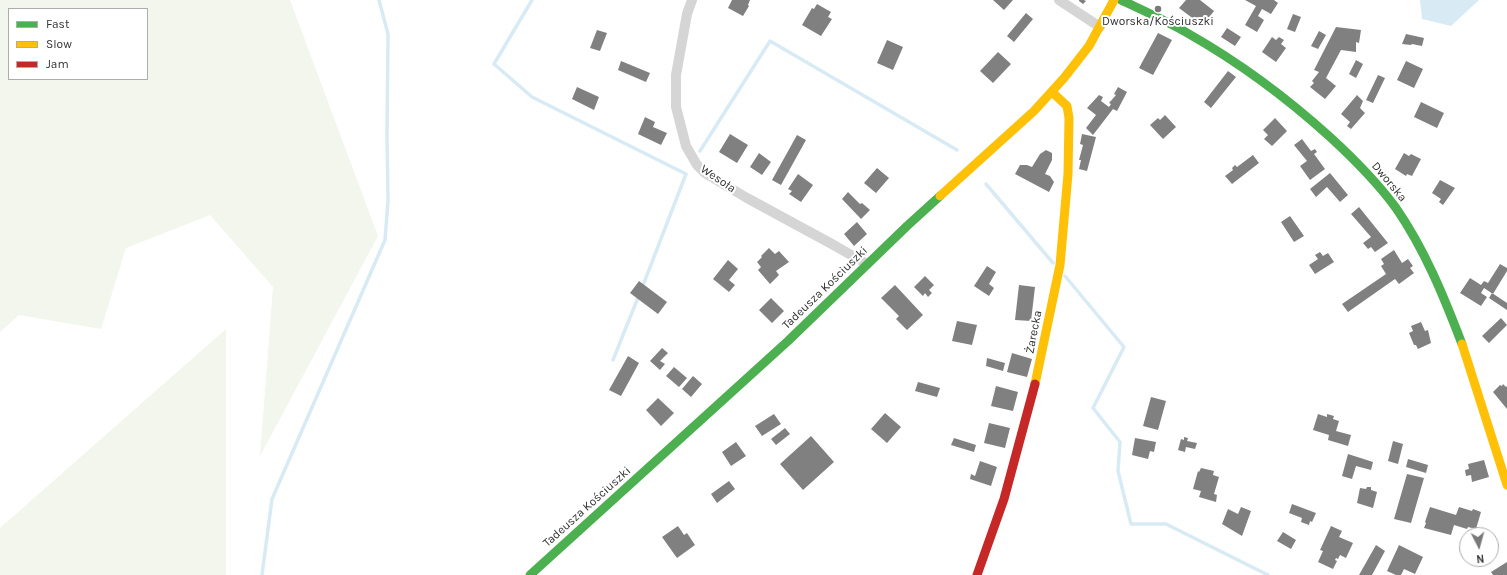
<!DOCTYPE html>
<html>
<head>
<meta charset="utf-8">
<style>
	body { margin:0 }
	#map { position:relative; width:1507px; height:575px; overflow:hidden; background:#fff; font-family:Karla,sans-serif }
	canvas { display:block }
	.legend { position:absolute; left:8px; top:8px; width:140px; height:72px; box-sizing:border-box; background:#fff; border:1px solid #adadad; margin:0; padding:5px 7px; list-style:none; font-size:12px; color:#313131 }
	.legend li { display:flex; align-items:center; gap:8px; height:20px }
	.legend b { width:20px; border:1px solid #adadad }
	.north { position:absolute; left:1459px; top:527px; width:40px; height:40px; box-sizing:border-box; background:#fff; border:1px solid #adadad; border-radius:50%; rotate:174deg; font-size:11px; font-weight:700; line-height:16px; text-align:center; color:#313131 }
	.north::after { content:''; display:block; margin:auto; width:14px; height:18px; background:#797979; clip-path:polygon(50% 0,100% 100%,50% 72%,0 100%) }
</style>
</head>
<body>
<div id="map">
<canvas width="1507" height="575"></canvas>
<ul class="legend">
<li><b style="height:5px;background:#4caf50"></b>Fast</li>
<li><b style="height:5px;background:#ffc107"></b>Slow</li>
<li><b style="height:5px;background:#c62828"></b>Jam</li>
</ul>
<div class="north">N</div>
</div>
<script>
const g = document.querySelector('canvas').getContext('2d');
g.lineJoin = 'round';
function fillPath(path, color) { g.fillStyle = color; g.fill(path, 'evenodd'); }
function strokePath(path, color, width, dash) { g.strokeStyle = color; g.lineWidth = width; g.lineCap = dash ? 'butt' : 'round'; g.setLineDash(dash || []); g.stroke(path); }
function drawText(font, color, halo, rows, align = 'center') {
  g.font = font + ' Karla,sans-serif'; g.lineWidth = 4; g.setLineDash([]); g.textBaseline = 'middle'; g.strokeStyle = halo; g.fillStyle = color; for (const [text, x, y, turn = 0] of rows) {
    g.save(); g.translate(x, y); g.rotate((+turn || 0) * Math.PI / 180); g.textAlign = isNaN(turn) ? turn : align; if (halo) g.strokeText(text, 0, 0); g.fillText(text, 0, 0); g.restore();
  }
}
fillPath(new Path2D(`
	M0,0h290l88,236 -118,220 13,-169 -63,-72 -84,33 -25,81 -82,-14 -19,17zM9,9h138v70h-138z
	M226,329v246h-226v-47z`), '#f2f6ed');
fillPath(new Path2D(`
	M1420,0h59l-28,26 -29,-7z`), '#d8ebf4');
strokePath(new Path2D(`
	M532,0l-38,64 38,33 154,77 -44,114
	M700,151l70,-110 187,109
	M986,184l67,79
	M1065,276l59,71 -31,61 27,34 -2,29 13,53h35l102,51
	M613,360l26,-65
	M262,575l10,-76 113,-259 3,-39 -1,-66 1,-101 -9,-34`), '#d8ebf4', 3.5);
fillPath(new Path2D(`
	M732,0h18l-2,5 1,1 -6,10 -15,-8z
	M993,0h20l-9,10z
	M1079,0h5l2,1 -3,3 -4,-3z
	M1186,0h14l14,11 -7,9 -4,-3 -4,6 -20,-15z
	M1245,0h29l4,3 -7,11 -9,-5 -4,7 6,4 -7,12 -12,-7 11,-19z
	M817,4l14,8 -3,5 4,2 -11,17 -19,-11 10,-17 2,1z
	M1026,13l7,6 -19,23 -7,-6z
	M1293,14l8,3 -6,15 -8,-3z
	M1336,27l25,3 -2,13 -3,-1v10l-15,-2 -15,28 10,8 -11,13 -15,-12 4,-4 -2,-2 7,-9 -5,-2z
	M1227,28l14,9 -6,9 -14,-9z
	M597,30l10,3 -7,18 -10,-3z
	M1319,31l7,4 -8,14 -7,-3z
	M1158,33l14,7 -19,35 -14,-7z
	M1406,34l18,4 -2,8 -10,-2 -1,1 -9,-1z
	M1272,37l4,3 3,-3 5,3 -3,4 5,4 -10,14 -14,-10z
	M887,40l16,7 -10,23 -16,-7z
	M998,52l13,12 -18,19 -13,-12z
	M1356,60l7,4 -7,14 -7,-4z
	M621,61l29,12 -4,9 -28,-12z
	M1406,61l17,8 -9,19 -17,-8z
	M1228,71l8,6 -25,31 -7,-6z
	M1378,75l7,3 -12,25 -7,-3z
	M577,87l22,10 -5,13 -22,-11z
	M1118,87l9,5 -10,19 -4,-2 -20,26 -7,-7 10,-13 -9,-7 12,-13 4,2 -2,4 8,6 2,-3 -2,-1 7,-8 -2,-1z
	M1357,95l6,6 -3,7 5,5 -14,16 -4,-3 3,-4 -9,-8z
	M1421,102l23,11 -7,15 -23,-11z
	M1165,115l11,12 -13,12 -13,-14 8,-7 2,2z
	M645,117l10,5 -2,5 14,6 -6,12 -23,-11z
	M1275,118l12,13 -15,15 -8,-7 4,-4 -5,-5z
	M730,134l18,11 -11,18 -18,-11z
	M1082,134l14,3 -9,34 -8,-2 2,-9h-2l4,-15 -3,-1z
	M797,135l9,5 -25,45 -9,-5z
	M1302,139l9,12 4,-2 2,3 -3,2 11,15 -15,11 -10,-14 7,-5 -13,-16z
	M1046,150l6,3v7l-7,14 5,2 4,6 -5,10 -34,-18 5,-9h7l5,2 8,-13z
	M759,153l12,9 -9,13 -12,-8z
	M1404,153l5,3 2,-2 10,5 -9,17 -5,-2 -1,2 -11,-7z
	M1253,155l6,8 -27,21 -7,-8 8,-6 -1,-2 3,-3 2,2z
	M877,168l12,10 -13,15 -12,-10z
	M1330,173l18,22 -8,7 -13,-15 -11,10 -6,-8z
	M798,174l15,11 -12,17 -12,-8 3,-3 -4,-2z
	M1440,180l15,8 -12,17 -4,-3 2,-3 -9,-6z
	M848,192l12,12 2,-1 8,7 -9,9 -19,-20z
	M1359,207l29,36 -13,9 -4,-5 -3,2 -5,-6 8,-6 -20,-23z
	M1290,216l14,20 -10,6 -13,-20z
	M857,222l10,12 -13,12 -10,-12z
	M769,248l6,6 4,-3 10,11 -13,9 3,4 -9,9 -12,-14 3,-3 -4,-5 5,-5 -1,-1z
	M1394,250l8,13 6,-4 5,7 -3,2 4,5 -15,11 -4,-5 -47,33 -6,-8 44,-30 -5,-8 3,-2 -3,-5z
	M1320,252l3,4 5,-3 6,9 -19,12 -6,-9 9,-6 -3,-4z
	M728,260l10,9 -9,11 6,5 -6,7 -16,-13z
	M1500,264l7,4v3l-14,23 -9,-6 -3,5 6,4 -6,9 -21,-13 10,-15 11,7 3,-4 4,2z
	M987,266l9,6 -7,12 5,4 -5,8 -15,-10z
	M925,276l9,9 -5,5 3,3 -4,4 -3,-4 -2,3 -9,-9z
	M639,281l28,21 -9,12 -28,-21z
	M895,285l28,30 -16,15 -11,-11 3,-3 -18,-18z
	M1019,285l16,2 -4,34 -16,-1z
	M1492,293l15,10v7l-18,-12z
	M771,298l13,13 -12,12 -13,-13z
	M1501,318l6,7 -18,18 -7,-7z
	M957,321l20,4 -5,20 -20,-4z
	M1421,322l4,9 3,-1 3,13 -13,6 -2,-4h-2l-5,-12 4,-2 -2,-5z
	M662,348l6,5 -8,8 5,3 -5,6 -10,-9z
	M1012,353l20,6 -5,18 -20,-5z
	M628,356l11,7 -18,33 -12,-6z
	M987,358l18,5 -2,8 -17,-5z
	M674,367l13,11 -8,9 -13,-11z
	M693,376l9,8 -11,13 -9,-8z
	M918,382l22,6 -3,9 -22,-6z
	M1503,384l3,3 1,-1v23l-14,-17 7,-7 2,1z
	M996,386l22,6 -5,19 -22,-5z
	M1151,397l15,4 -8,29 -15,-4z
	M658,398l16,15 -13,13 -15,-16z
	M885,413l16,14 -14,16 -16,-14z
	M774,414l7,10 -19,12 -7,-10z
	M1318,414l9,3v-3l7,2 -1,3 6,2 -3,10 15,4 -3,11 -20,-6 1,-5 -16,-5z
	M989,423l21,5 -5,20 -21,-5z
	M785,428l5,6 -14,11 -5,-6z
	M811,436l23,26 -31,28 -23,-26z
	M1184,437l4,1 -1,3 10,2 -2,6 -9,-2 -1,5 -7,-2 3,-11 3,1z
	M954,438l22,7 -2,7 -23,-7z
	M1135,438l21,4 -2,10 -4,-1 -2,8 -16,-4z
	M1393,441l10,3 -5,20 -10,-3z
	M736,442l10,14 -15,10 -9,-14z
	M1348,454l25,8 -2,8 -15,-4 -4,13 -10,-3z
	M1408,459l20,6 -2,8 -20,-6z
	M1484,460l5,17 -17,5 -1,-7 -5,1 -1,-6 4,-1 -1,-5z
	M980,461l17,6 -6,19 -21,-7 1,-5 4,2z
	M1201,468l13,3 -1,4 6,2 -5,17 3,1 -1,7 -17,-5 2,-6 -8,-2 5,-18 1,1z
	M1407,474l17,4 -13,45 -17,-4z
	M729,481l6,8 -18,14 -6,-9z
	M1367,487h4v3l6,2 -4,16 -16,-5 3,-15 6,1z
	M1292,504l24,9 -4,9 -2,-1 -1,4 -8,-3 1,-4 -13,-5z
	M1241,507l10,4 -9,25 -20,-12 6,-15 10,5z
	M1430,507l26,8 3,-8 13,4 1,-2 8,3 -5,17 -8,-2 -1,2 -13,-4 -3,10 -27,-7 2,-5 -1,-1z
	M678,526l6,9 3,-2 8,12 -18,13 -15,-21z
	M1331,526l11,5 -3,6 14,6 -7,15 -6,-3 -2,4 -2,-1 -1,2 2,1 -4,8 -15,-7 5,-11 -3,-1z
	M1283,532l13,8 -5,9 -14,-8z
	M1376,545l9,6 -13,24h-13z
	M1399,545l24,12 -8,17 -11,-5 -3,6h-5l-9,-4z
	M1507,562v13h-14l-2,-3z`), '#808080');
strokePath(new Path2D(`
	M692,0l-5,14 -11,61v32l10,39 11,19 8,8 42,25 83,45 37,21
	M1059,0l41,27`), '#d5d5d5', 10);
strokePath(new Path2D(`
	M1121,0c23,11 46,21 68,34 51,29 98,64 141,103 24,22 47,45 66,71 29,42 48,89 66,136
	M530,575l258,-234 119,-115 33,-30`), '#4caf50', 9);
strokePath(new Path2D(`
	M940,196l94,-85 30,-33 25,-32 25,-46
	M1462,344l45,141
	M1035,384l25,-119 8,-91 1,-56 -2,-12 -15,-14`), '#ffc107', 9);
strokePath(new Path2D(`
	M977,575l27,-76 31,-115`), '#c62828', 9);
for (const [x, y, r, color] of [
	[1158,9,4,"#797979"]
]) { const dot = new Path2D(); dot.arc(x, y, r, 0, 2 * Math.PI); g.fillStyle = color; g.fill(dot); strokePath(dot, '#fff', 1.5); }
drawText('12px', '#313131', '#fff', [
	["Dworska/Kościuszki",1158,22]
]);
drawText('12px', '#313131', '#fff', [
	["Wesoła",718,179,34],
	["Dworska",1389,182,50],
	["Tadeusza Kościuszki",825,288,-44],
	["Żarecka",1034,332,-79],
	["Tadeusza Kościuszki",587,507,-42]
]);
</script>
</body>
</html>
